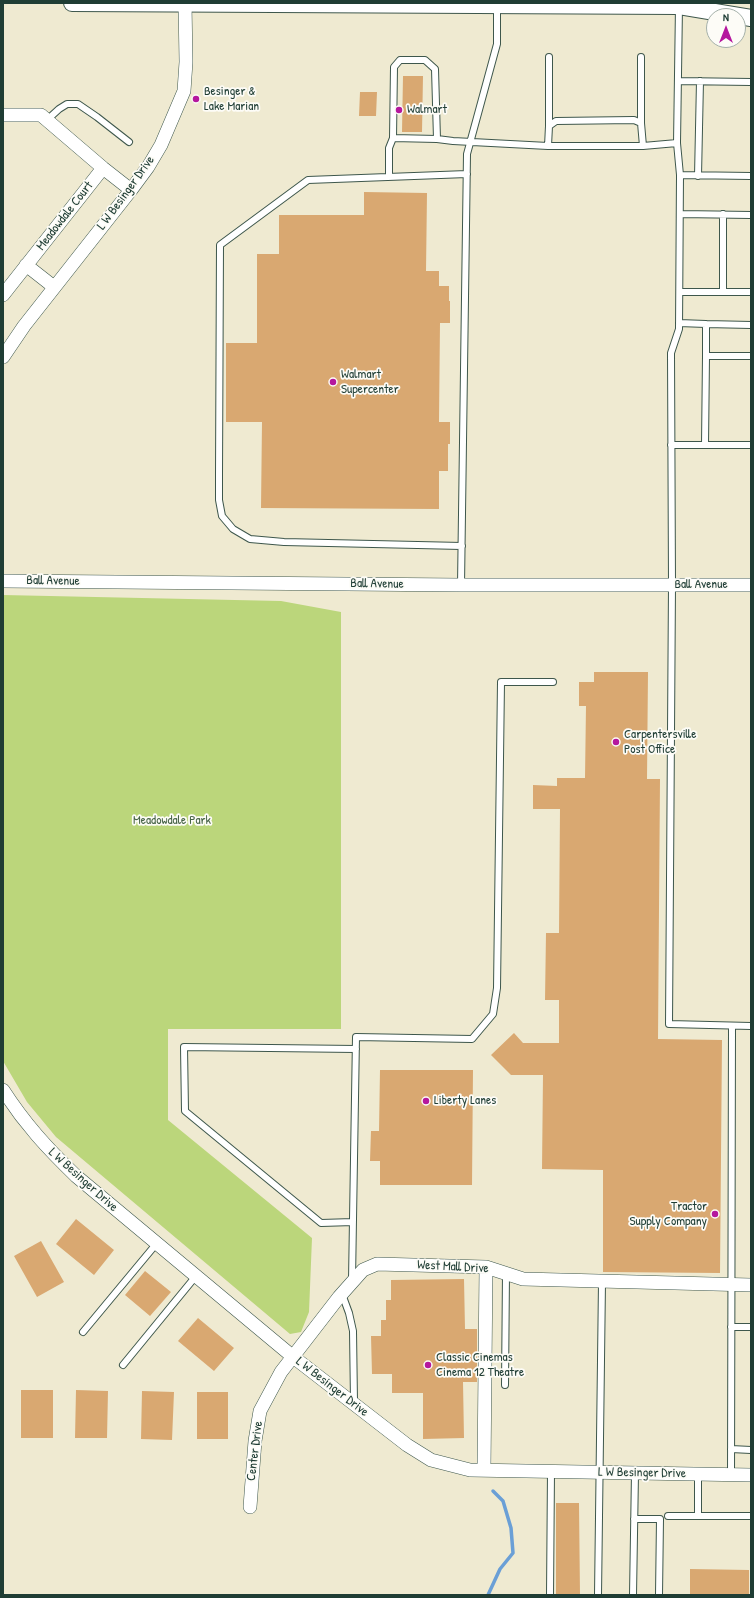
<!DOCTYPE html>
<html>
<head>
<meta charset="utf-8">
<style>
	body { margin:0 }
	#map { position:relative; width:754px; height:1598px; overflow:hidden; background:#efead1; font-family:"Patrick Hand",sans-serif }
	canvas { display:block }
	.frame { position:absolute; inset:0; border:4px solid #1f3d34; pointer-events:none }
	.north { position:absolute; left:706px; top:8px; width:40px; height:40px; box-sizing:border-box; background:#fdfcf7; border:1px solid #a4b0a9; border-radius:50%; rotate:0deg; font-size:11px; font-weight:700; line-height:16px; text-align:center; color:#1f3d34 }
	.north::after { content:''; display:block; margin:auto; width:14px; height:18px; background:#b5179e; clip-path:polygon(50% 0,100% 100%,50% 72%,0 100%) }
</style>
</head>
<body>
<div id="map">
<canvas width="754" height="1598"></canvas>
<div class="frame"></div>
<div class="north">N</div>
</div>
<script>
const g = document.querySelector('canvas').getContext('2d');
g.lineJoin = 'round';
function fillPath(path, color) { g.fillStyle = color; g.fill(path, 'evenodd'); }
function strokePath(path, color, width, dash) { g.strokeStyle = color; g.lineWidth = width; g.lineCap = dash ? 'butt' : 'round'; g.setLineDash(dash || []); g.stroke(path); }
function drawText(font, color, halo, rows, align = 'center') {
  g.font = font + ' "Patrick Hand",sans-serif'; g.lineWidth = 3.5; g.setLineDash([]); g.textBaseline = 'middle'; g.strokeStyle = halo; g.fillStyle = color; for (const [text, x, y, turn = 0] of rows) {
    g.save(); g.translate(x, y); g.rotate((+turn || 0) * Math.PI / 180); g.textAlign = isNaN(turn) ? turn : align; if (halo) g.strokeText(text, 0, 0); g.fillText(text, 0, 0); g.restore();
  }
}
fillPath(new Path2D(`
	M3,595l278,6 60,11v417h-173v91l144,118 -3,74 -8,20 -11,2 -234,-197 -29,-35 -24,-41z`), '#bbd67b');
strokePath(new Path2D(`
	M488,1595l12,-26 13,-16 -2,-25 -8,-27 -10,-10`), '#6a9fd6', 3.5);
fillPath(new Path2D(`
	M403,76h20l-1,56h-20z
	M360,92h17l-1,24h-17z
	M364,192l63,1 -1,78h13v15h10v15h1v22h-10l-1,99h11v22h-2v27h-9v38l-178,-1 1,-86h-36v-79h31v-89h22v-39h85z
	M594,672h54l-1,107h13l-2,260 64,1 -2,233 -117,-1v-102l-61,-1 1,-94h-32l-20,-20 23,-22 9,10h36v-43h-14l1,-67h13l1,-124h-27v-24l24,1v-8h28l1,-72h-7v-24h15z
	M380,1070h93l-1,115h-92v-24h-10l1,-30h8z
	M76,1219l38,31 -20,25 -38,-31z
	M41,1241l23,41 -27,15 -23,-41z
	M145,1271l26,21 -21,24 -25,-21z
	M464,1279l1,50h12v53h-14l1,56 -41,1v-46h-31v-19h-20l-1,-38h10v-16h5v-20h5v-20z
	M198,1318l36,30 -20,23 -36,-30z
	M21,1390h32v48h-32z
	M76,1390l32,1 -1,47h-32z
	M142,1391l32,1 -2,48 -31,-1z
	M197,1392h31v47h-31z
	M556,1503h23l1,92h-24z
	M690,1569l59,1v25h-59z`), '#d9a871');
const service = new Path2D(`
	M679,6l-2,137 3,32 -1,154 -8,24 1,232 -3,439 82,2
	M549,57v69
	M641,57v66
	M678,81l73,1
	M47,120l12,-11 8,-5h11l19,13 32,25
	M393,138l1,-71 6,-7h25l10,9 2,70
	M548,146l1,-20 7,-5 78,-1 7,3 2,23
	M680,175l71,1
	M698,176l2,-95
	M389,177v-29l4,-10 44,1 16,2 95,5h95l34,-3
	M680,214l71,1
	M723,214v78
	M680,292h71
	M679,323l27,1v32h45
	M706,324l45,1
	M671,445h80
	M705,445l1,-89
	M462,546l-178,-4 -34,-3 -17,-10 -11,-13 -3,-16v-26l1,-229 88,-65 159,-6
	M461,585l6,-431 30,-110v-37
	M353,1222l-32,1 -136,-112 -1,-64 172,2
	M352,1280l4,-243 116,2 21,-25 4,-26 4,-306h52
	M342,1294l7,19 4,18 1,71
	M731,1327h20
	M83,1332l74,-89
	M123,1365l73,-89
	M505,1385l1,-112
	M731,1449l20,1
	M698,1474v42h53
	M731,1475l1,-449
	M668,1516h30
	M634,1519h26l-1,76
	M550,1595l1,-124
	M598,1595l4,-313
	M633,1595l2,-122`);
const minor = new Path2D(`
	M3,115h38l62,53 28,22
	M26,265l28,22
	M3,295l100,-127
	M3,357l21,-31 107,-136 17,-23 13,-22 23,-54 2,-29 -1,-59
	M3,581l458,4h290
	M3,1090c22,34 44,58 73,86l216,180 115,89 24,15 39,10 281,5
	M484,1470l2,-203
	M250,1507l5,-66 5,-30 21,-39 58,-75 24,-27 14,-6 109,3 37,12 228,6`);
const tertiary = new Path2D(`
	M72,3l607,3 72,12`);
strokePath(service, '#3e574c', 8);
strokePath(minor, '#3e574c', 14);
strokePath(tertiary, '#3e574c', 18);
strokePath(service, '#fff', 6);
strokePath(minor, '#fff', 13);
strokePath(tertiary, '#fff', 16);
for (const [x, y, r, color] of [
	[196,99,4,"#b5179e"],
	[399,110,4,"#b5179e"],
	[333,382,4,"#b5179e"],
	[616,742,4,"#b5179e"],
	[426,1101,4,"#b5179e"],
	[715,1214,4,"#b5179e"],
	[428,1365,4,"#b5179e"]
]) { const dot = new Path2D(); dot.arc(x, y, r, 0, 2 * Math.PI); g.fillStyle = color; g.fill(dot); strokePath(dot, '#fdfcf7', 1.5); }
drawText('13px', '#1f3d34', '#fdfcf7', [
	["Besinger &",204,92],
	["Lake Marian",204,107],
	["Walmart",407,110],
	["Walmart",341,375],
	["Supercenter",341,390],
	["Carpentersville",624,735],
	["Post Office",624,750],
	["Liberty Lanes",434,1101],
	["Tractor",707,1207,"right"],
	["Supply Company",707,1222,"right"],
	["Classic Cinemas",436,1358],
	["Cinema 12 Theatre",436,1373]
], 'left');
drawText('13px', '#1f3d34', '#fdfcf7', [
	["L W Besinger Drive",126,193,-54],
	["Meadowdale Court",65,216,-52],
	["Ball Avenue",53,581,1],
	["Ball Avenue",377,584,1],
	["Ball Avenue",701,585],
	["L W Besinger Drive",83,1180,42],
	["West Mall Drive",453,1267,3],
	["L W Besinger Drive",332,1387,38],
	["Center Drive",255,1451,-83],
	["L W Besinger Drive",642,1473,1]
]);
drawText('13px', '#466346', '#fdfcf7', [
	["Meadowdale Park",172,821]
]);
</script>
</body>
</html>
